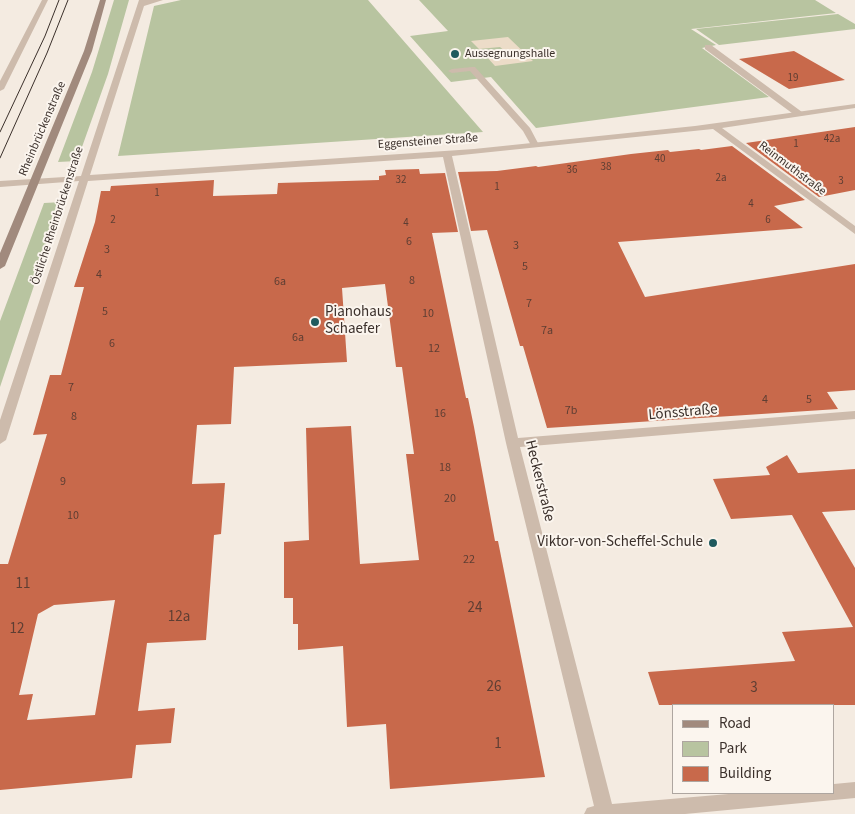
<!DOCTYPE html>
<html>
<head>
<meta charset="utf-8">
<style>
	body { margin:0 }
	#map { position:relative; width:855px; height:814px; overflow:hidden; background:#f4ebe1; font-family:"Source Sans 3",sans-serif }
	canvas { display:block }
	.legend { position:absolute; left:672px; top:704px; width:162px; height:90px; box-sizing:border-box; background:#fbf5ee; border:1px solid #aea6a0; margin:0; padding:6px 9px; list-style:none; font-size:15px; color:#3b302b }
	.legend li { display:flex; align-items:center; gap:10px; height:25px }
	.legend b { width:25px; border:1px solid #aea6a0 }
</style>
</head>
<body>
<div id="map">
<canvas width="855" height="814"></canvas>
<ul class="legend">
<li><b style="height:6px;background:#a18a7d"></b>Road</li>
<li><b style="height:14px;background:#b8c4a0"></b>Park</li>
<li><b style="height:14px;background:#c8694b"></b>Building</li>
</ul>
</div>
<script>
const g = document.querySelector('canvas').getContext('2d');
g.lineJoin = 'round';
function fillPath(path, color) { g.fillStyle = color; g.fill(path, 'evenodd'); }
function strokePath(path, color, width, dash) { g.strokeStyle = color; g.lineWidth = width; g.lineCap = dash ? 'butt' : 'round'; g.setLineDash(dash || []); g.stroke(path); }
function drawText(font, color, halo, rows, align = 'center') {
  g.font = font + ' "Source Sans 3",sans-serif'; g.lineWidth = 4; g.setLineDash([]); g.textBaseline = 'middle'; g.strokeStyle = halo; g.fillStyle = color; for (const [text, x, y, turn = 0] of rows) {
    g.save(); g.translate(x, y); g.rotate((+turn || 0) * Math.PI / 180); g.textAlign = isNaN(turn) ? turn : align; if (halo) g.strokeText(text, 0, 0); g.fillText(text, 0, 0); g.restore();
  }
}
fillPath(new Path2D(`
	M114,0h15l-21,74 -31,87 -19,1 34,-90z
	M181,0h187l115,132 -365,24 36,-150z
	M419,0h396l21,13 -145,16 25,16 -14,3 67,49 -233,31 -45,-51 -40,5 -41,-46 38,-5z
	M838,14l17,10v5l-136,16 -23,-16z
	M63,202l-6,15 -57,170v-66l44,-118z`), '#b8c4a0');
fillPath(new Path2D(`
	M508,37l25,24 -38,5 -9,-10 21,-3 -7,-6 -21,2 -8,-8z`), '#ecdcc8');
fillPath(new Path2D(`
	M794,51l51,29 -56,9 -50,-30z
	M855,127v63l-36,7 -73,-54z
	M732,146l73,54 -31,6 29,22 -185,14 27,55 210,-33v126l-28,2 11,17 -291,19 -24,-82h-3l-33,-116 -16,1 -13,-59 39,-1 39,-5 2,1 93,-13 37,-4 2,2 29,-3 2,1z
	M419,169l1,5 25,-1 13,59 -26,1 34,165h2l6,29 21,114h3l47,236 -155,12 -4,-65 -39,3 -4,-81 -45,4v-26h-5v-26h-9v-56l25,-2 -3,-112 45,-2 9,138 59,-4 -13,-106h8l-12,-87h-6l-11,-83 -43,4 5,74 -113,5 -3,57 -34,1 -5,59 33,-1 -4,51 -7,1 -8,105 -59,3 -9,68 37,-3 -4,35 -35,2 -4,33 -132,12v-226h8l39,-130 -14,1 17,-60h11l23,-88h-10l21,-65 6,-31h9l1,-5 103,-6 -1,16 64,-2 1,-11 101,-3v-4l7,-1 -1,-5zM115,600l-20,115 -68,5 6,-26 -14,1 19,-81 16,-9z
	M787,455l11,18 57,-4v41l-33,2 33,56v137h-196l-11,-33 147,-11 -13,-29 71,-5 -61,-112 -61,4 -18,-40 57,-4 -4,-8z`), '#c8694b');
fillPath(new Path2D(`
	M705,45h6l91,67v4h-6l-91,-67z
	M472,67h3l55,61 9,17 -1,2h-6l-9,-16 -53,-60 -18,2 -4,-2 4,-2z`), '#cdbbac');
fillPath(new Path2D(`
	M42,0h6l-44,89 -4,2v-10z
	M139,0h24l-19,6 -54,169 384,-26 221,-23 160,-22v4l-133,20 133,98v8l-142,-105 -261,27 66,282 337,-27v8l-335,28 92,357 128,-11h94v-9l21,-2v16l-170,16h-101l3,-6 7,-2 -88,-363 -63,-286 -355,24 -82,259 -6,4v-24l79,-239 -79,6v-6l81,-5z`), '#cdbbac');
fillPath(new Path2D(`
	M100,0h6l-14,51 -87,215 -5,3v-16l84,-202z`), '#a18a7d');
strokePath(new Path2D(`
	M0,132l45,-96 14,-36
	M0,158l47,-105 21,-53`), '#3b302b', 1);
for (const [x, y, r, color] of [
	[455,54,5,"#1f5a5e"],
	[315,322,5,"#1f5a5e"],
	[713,543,5,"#1f5a5e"]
]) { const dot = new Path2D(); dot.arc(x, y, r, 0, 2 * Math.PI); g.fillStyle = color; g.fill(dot); strokePath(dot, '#fbf5ee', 2); }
drawText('11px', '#5e3e33', null, [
	["19",793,79],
	["42a",832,140],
	["1",796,145],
	["40",660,160],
	["38",606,168],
	["36",572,171],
	["2a",721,179],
	["32",401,181],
	["3",841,182],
	["1",497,188],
	["1",157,194],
	["4",751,205],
	["2",113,221],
	["6",768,221],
	["4",406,224]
]);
drawText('12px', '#3b302b', '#fbf5ee', [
	["Aussegnungshalle",465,54]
], 'left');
drawText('12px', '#3b302b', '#fbf5ee', [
	["Rheinbrückenstraße",43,129,-67],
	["Eggensteiner Straße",428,142,-4],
	["Reinmuthstraße",792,169,37],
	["Östliche Rheinbrückenstraße",58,216,-72]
]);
drawText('12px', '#5e3e33', null, [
	["6",409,242],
	["3",516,246],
	["3",107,250],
	["5",525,267],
	["4",99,275],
	["8",412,281],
	["6a",280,282],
	["7",529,304],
	["5",105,312],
	["10",428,314],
	["7a",547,331],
	["6a",298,338],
	["6",112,344],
	["12",434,349],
	["7",71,388],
	["4",765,400],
	["5",809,400],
	["7b",571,411],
	["16",440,414],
	["8",74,417],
	["18",445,468],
	["9",63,482],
	["20",450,499],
	["10",73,516],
	["22",469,560]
]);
drawText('15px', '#3b302b', '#fbf5ee', [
	["Pianohaus",325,313],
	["Schaefer",325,330],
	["Viktor-von-Scheffel-Schule",703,543,"right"]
], 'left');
drawText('15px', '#3b302b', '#fbf5ee', [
	["Lönsstraße",683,413,-5],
	["Heckerstraße",539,481,76]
]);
drawText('15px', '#5e3e33', null, [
	["11",23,585],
	["24",475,609],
	["12a",179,618],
	["12",17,630],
	["26",494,688],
	["3",754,689],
	["1",498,745]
]);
</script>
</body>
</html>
